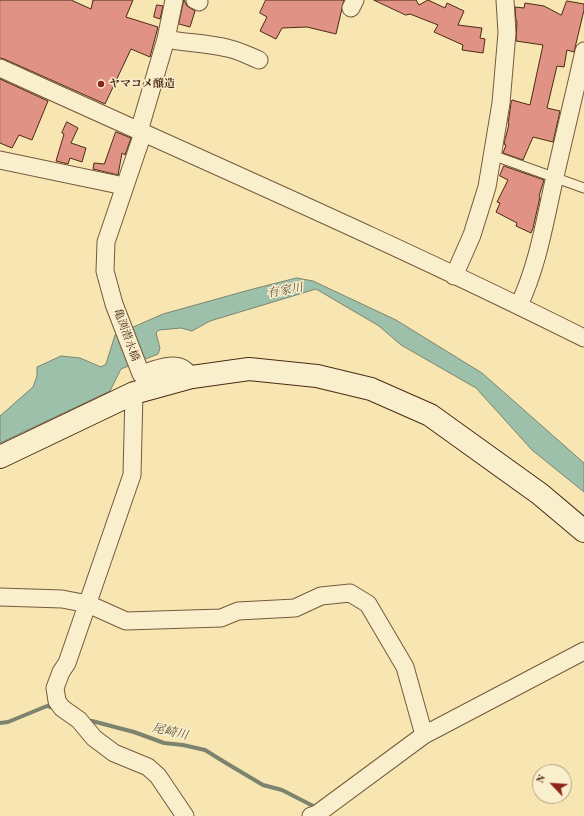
<!DOCTYPE html>
<html>
<head>
<meta charset="utf-8">
<style>
	body { margin:0 }
	#map { position:relative; width:584px; height:816px; overflow:hidden; background:#f7e6b2; font-family:"Old Standard TT",serif }
	canvas { display:block }
	.north { position:absolute; left:532px; top:764px; width:40px; height:40px; box-sizing:border-box; background:#faefcd; border:1px solid #b4a083; border-radius:50%; rotate:295deg; font-size:11px; font-weight:700; line-height:16px; text-align:center; color:#4a2a14 }
	.north::after { content:''; display:block; margin:auto; width:14px; height:18px; background:#8f2418; clip-path:polygon(50% 0,100% 100%,50% 72%,0 100%) }
</style>
</head>
<body>
<div id="map">
<canvas width="584" height="816"></canvas>
<div class="north">N</div>
</div>
<script>
const g = document.querySelector('canvas').getContext('2d');
g.lineJoin = 'round';
function fillPath(path, color) { g.fillStyle = color; g.fill(path, 'evenodd'); }
function strokePath(path, color, width, dash) { g.strokeStyle = color; g.lineWidth = width; g.lineCap = dash ? 'butt' : 'round'; g.setLineDash(dash || []); g.stroke(path); }
function drawText(font, color, halo, rows, align = 'center') {
  g.font = font + ' "Old Standard TT","Noto Serif JP",serif'; g.lineWidth = 3; g.setLineDash([]); g.textBaseline = 'middle'; g.strokeStyle = halo; g.fillStyle = color; for (const [text, x, y, turn = 0] of rows) {
    g.save(); g.translate(x, y); g.rotate((+turn || 0) * Math.PI / 180); g.textAlign = isNaN(turn) ? turn : align; if (halo) g.strokeText(text, 0, 0); g.fillText(text, 0, 0); g.restore();
  }
}
const water = new Path2D(`
	M297,278l16,3 83,39 86,53 102,90v29l-52,-42 -56,-62 -75,-43 -22,-19 -63,-37 -106,32 -18,10 -11,-3 -22,2 -3,3 4,15 -2,6 -37,15 -11,22 -110,52v-27l33,-29 4,-11v-9l24,-11 19,2 21,9 5,-3 9,-29 48,-21 90,-25z`);
fillPath(water, '#9dc0ab');
strokePath(water, '#7c846f', 1);
strokePath(new Path2D(`
	M87,721h5l42,11 30,11 19,2 22,5 21,13 37,22 19,5 35,18
	M0,723l8,-1 39,-16 7,2`), '#7c846f', 4);
const building = new Path2D(`
	M0,0h71l20,9 2,-9h40l-7,17 32,10 -8,30 -19,-8 -26,55 -101,-45 -4,-1z
	M184,0l3,6 8,5 -5,16 -11,-3z
	M266,0h78l-8,34 -29,-7 -25,1 -6,11 -16,-8 7,-14 -7,-4z
	M374,0h42l3,5 9,-5 17,8 2,-5 17,8 -6,14 24,3 -2,10 5,1 -2,14 -21,-3 1,-5 -29,-13 4,-7 -28,-11 -4,1z
	M567,1l17,3v6l-10,42 -7,-2 -3,17 -7,-1 -10,42 13,3 -7,31 -20,-5 -10,23 -20,-7 3,-8 -2,-1 5,-20h-1l3,-21 1,-3 18,5 13,-60 -27,-4 1,-20h-1l-1,-14 9,1 1,-5 19,3 17,9z
	M157,5l6,1 -3,13 -6,-2z
	M0,79l48,22 -16,39 -13,-5 -7,13 -12,-5z
	M67,122l11,6 -7,15 15,5 -4,14 -12,-4 -2,6 -12,-3 8,-27 -2,-1z
	M116,132l15,6 -6,17 -3,-2 -4,22 -25,-6 1,-6 10,1z
	M504,166l40,14 -5,16 1,1 -7,31 -2,5 -15,-7 1,-3 -21,-11 4,-9 -3,-1 11,-22 -8,-4z`);
fillPath(building, '#e09284');
strokePath(building, '#4a2a14', 1);
const lane = new Path2D(`
	M492,155l92,33`);
const street = new Path2D(`
	M195,0l4,2
	M351,8l4,-8
	M166,39c20,4 41,4 61,9 11,2 22,8 32,12
	M0,68c195,89 392,174 584,270
	M139,131l27,-92 8,-39
	M143,133l-37,109 -1,29 9,33 27,70c11,-3 30,-12 41,-6 4,2 7,6 10,9
	M0,160l124,26
	M454,276l18,-41 15,-48 14,-84 6,-70 -2,-33
	M519,305c18,-38 25,-79 34,-120 10,-44 21,-89 31,-134
	M134,393l-2,82 -65,188 -6,9 -6,16 2,13 5,7 17,12 15,18 20,15 34,14 10,9 27,40
	M0,597l62,2 26,5 38,17 95,-3 17,-7 57,-3 26,-12 29,-3 18,11 37,63 19,68
	M311,816l6,-2 107,-79 160,-84`);
const secondary = new Path2D(`
	M0,457l134,-64 58,-16 57,-8 68,7 54,13 59,26 110,79 44,37`);
strokePath(lane, '#75593c', 11);
strokePath(street, '#75593c', 19);
strokePath(secondary, '#4a2a14', 24);
strokePath(lane, '#faefcd', 9);
strokePath(street, '#faefcd', 17);
strokePath(secondary, '#faefcd', 22);
for (const [x, y, r, color] of [
	[101,84,4,"#8f2418"]
]) { const dot = new Path2D(); dot.arc(x, y, r, 0, 2 * Math.PI); g.fillStyle = color; g.fill(dot); strokePath(dot, '#faefcd', 1.5); }
drawText('bold 11px', '#4a2a14', '#faefcd', [
	["ヤマコメ醸造",109,84]
], 'left');
drawText('11px', '#4a2a14', '#faefcd', [
	["亀渕潜水橋",126,335,70]
]);
drawText('italic 12px', '#5f503a', '#faefcd', [
	["有家川",285,291,-10],
	["尾崎川",170,732,13]
]);
</script>
</body>
</html>
